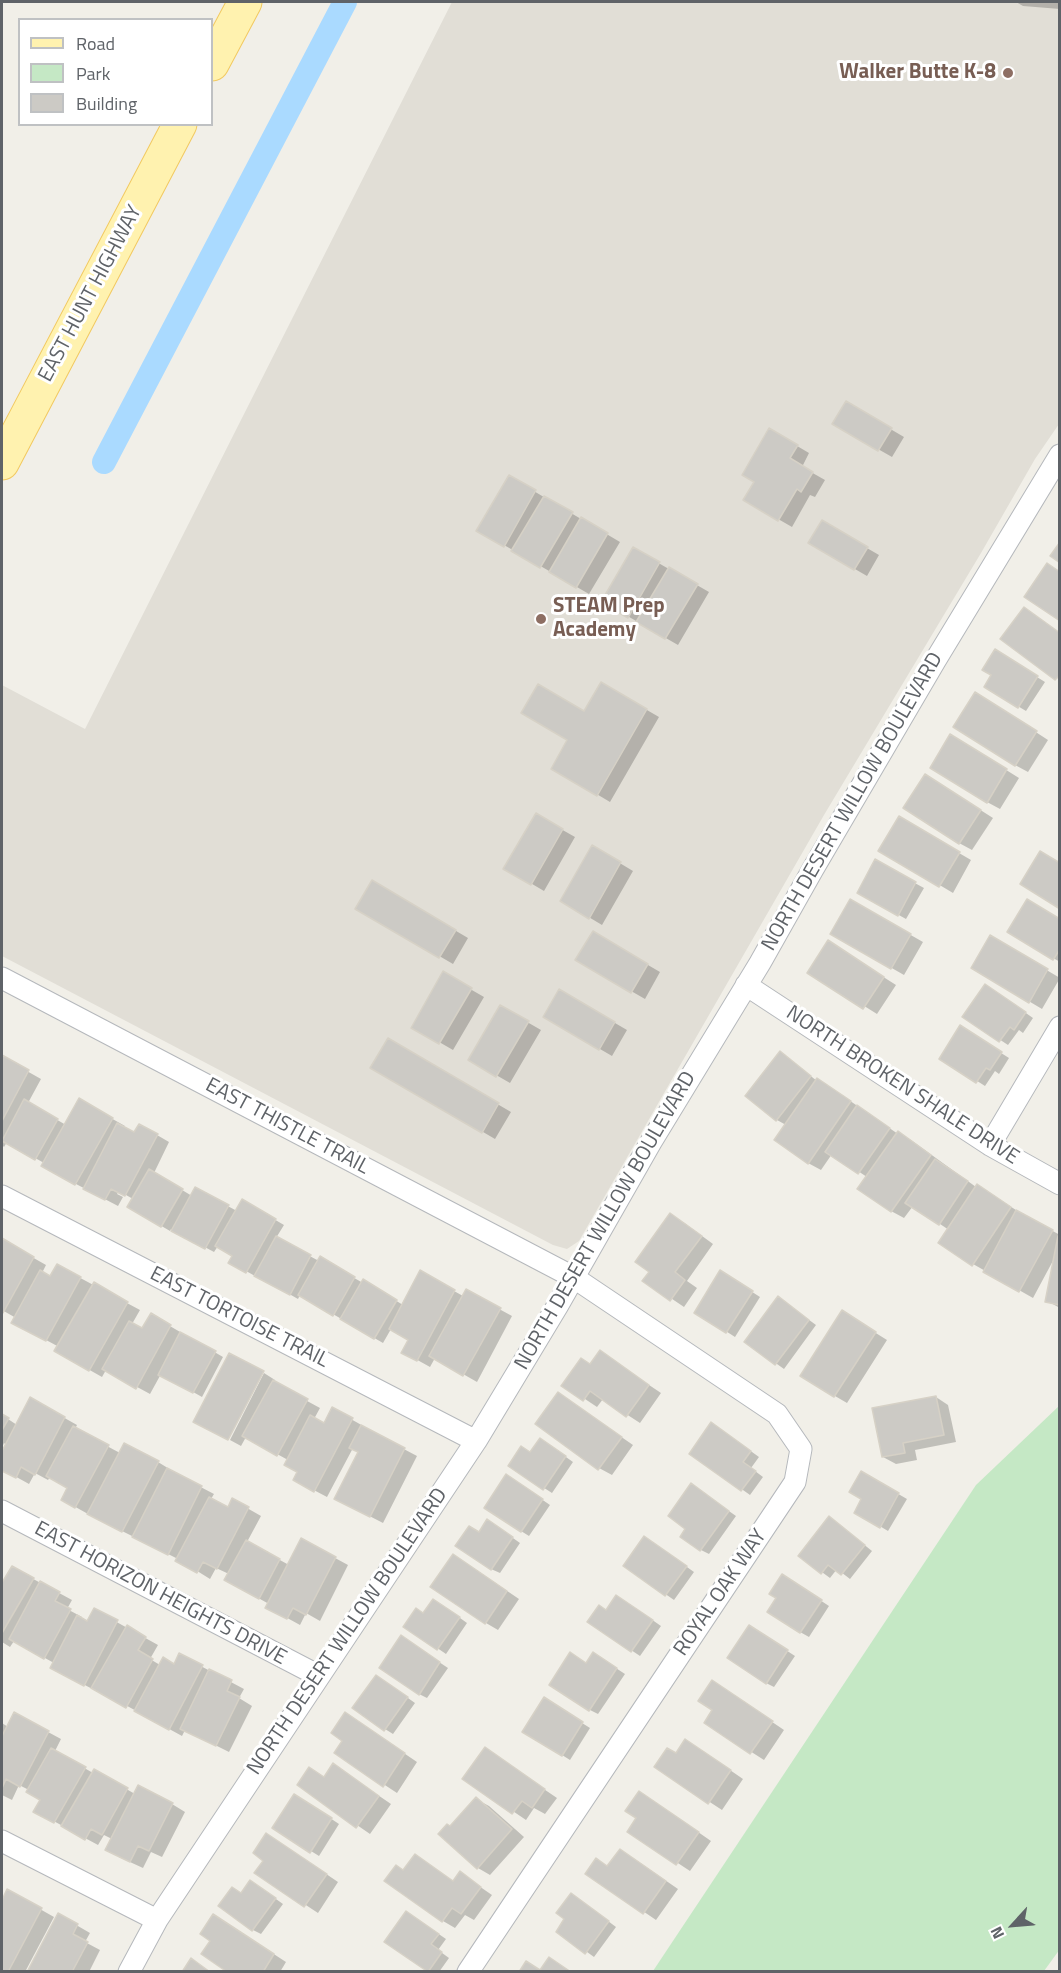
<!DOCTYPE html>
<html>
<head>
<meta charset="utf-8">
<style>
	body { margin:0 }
	#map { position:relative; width:1061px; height:1973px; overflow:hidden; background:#f1efe8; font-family:"Titillium Web",sans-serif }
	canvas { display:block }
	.frame { position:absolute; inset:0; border:3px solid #5f6368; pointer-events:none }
	.legend { position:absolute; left:18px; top:18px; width:195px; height:108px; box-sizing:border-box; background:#fff; border:2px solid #bfc1c3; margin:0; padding:8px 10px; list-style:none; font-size:18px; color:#5f6368 }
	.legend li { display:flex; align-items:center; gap:12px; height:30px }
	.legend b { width:30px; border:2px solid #bfc1c3 }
	.north { position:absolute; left:983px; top:1895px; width:60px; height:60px; -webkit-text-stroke:4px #fff; paint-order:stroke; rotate:244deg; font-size:16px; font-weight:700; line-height:24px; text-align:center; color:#5f6368 }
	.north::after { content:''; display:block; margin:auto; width:21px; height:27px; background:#5f6368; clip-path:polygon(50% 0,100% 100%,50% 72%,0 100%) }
</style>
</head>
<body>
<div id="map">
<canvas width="1061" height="1973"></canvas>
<div class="frame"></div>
<ul class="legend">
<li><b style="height:8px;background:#fff2af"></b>Road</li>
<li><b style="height:16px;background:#c5e8c5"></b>Park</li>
<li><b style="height:16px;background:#cccac5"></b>Building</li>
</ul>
<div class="north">N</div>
</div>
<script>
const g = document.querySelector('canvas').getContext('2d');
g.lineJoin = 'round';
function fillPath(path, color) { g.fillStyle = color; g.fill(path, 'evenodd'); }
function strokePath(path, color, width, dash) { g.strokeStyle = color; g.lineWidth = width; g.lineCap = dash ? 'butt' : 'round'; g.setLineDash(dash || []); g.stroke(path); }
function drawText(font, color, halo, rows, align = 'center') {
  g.font = font + ' "Titillium Web",sans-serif'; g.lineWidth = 6; g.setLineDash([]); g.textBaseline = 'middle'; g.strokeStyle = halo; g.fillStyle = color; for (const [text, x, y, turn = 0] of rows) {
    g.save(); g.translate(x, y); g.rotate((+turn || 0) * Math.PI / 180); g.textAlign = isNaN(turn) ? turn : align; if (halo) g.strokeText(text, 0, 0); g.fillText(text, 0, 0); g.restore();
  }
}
fillPath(new Path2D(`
	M452,2h607v422l-24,35 -54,94 -157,262 -245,426 -12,8 -14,-4 -551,-289v-271l83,44z`), '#e1ded6');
fillPath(new Path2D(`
	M1059,1406l1,543 -16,22h-391l323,-486z`), '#c5e8c5');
fillPath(new Path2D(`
	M1016,2h44v7l-37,-3z
	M846,403l58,34 -12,20 -58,-33z
	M770,430l39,23 -7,14 23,13 -10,17 -5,-2 -18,32 -47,-27 11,-18z
	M510,477l110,65 -31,52 -111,-64z
	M822,522l57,33 -12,21 -57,-33z
	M634,549l75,43 -31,53 -75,-43z
	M995,651l50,31 -19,29 -40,-24 7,-12z
	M602,684l57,33 -49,85 -57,-34z
	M988,701l60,39 -20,32 -13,-7z
	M963,743l56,35 -19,31 -13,-7z
	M938,783l55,35 -21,32 -13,-7z
	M536,815l39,22 -31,54 -39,-23z
	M899,818l72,42 -18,33 -72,-43z
	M593,847l40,24 -31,54 -40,-24z
	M876,862l48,26 -18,31 -47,-26z
	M373,882l95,56 -15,26 -96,-56z
	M851,901l72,41 -19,33 -72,-41z
	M1060,920v42l-51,-30z
	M593,933l67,39 -15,27 -68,-39z
	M991,937l69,41 -18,31 -69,-41z
	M841,950l55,35 -19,29 -67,-42z
	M444,974l40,23 -31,53 -40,-23z
	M993,990l40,28 -10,15 -4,-3 -11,15 -44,-29z
	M560,991l67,39 -15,26 -67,-39z
	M501,1007l40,23 -31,53 -40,-23z
	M968,1032l41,26 -10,16 -4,-3 -10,15 -44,-28z
	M388,1040l123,72 -16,27 -123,-72z
	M2,1057l39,22 -13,24 38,22 13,-25 46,26 -2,2 12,6 22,1 12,7 -15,31 38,23 4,-7 41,22 6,-10 41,24 -8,13 43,23 2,-2 42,24 1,-2 39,24 17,-33 43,24 3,-5 46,25 -35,66 -42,-24 -5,9 -27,-15 7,-13 -19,-10 -8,14 -83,-48 -2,4 -42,-24 -1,1 -25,-14 4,-7 -16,-9 -4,6 -43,-23 -1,2 -41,-24 4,-8 -14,-8 -2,3 6,3 -5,9 -63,-33 -11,-10 -37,-21 -3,5 -2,-2z
	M788,1058l29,23 13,6 68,47 13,6 65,47 14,6 32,21 38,21v73l-13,-7 8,-44 -22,41 -60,-34 -33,-21 9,-13 -36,-24 -9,12 -13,-7 -24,-34 -35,-23 -11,16 -13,-7 -22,-38 -9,-5z
	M683,1222l30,22 -26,37 10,7 -13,19 -40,-27z
	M2,1240l44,25 -4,8 9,5 7,-12 82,44 -8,14 11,6 8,-15 72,42 -21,40 -41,-23 -11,20 -44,-24 -4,7 -46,-26 3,-4 -46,-25 3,-4 -14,-8z
	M729,1277l31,20 -25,40 -39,-25z
	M786,1303l30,22 -32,44 -38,-27z
	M855,1320l32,20 -40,63 -12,-7z
	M600,1352l61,41 -21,30 -37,-24 -6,8 -33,-22 27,-19z
	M264,1373l11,7 -1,3 46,25 -6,11 10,6 9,-16 32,18 -1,1 53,28 -34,67 -35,-18 11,-53 -6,-4 -26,49 -19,-10 -9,-15 -11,-12 -42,-23 -5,9 -11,-6z
	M559,1394l74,51 -21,30 -13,-7z
	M936,1397l12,8 8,37 -41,8 2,10 -21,4 -13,-7z
	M31,1399l46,26 -2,4 45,24 38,9 13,8 -1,1 44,23 -3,5 17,10 5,-9 28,16 -14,26 42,23 13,-25 46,25 -28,56 -14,-8 -6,12 -20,-11 -11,-10 -43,-24 3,-6 -13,-6 -6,11 -32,-20 -90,-45 -25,-14 6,-13 -19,-10 -2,3 -13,-7 -6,11 -27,-15v-15l4,-9 -2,-2 -2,5v-33l15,10z
	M720,1429l39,28 -8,11 12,9 -13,18 -59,-42z
	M549,1445l24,17 -21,31 -42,-27z
	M862,1473l45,26 -19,32 -32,-19 7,-13z
	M515,1481l35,24 -21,31 -8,-5z
	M699,1490l37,26 -27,38 -8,-4 -14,-21z
	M837,1523l35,28 -22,28 -13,-10 -7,9 -30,-22z
	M496,1526l24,17 -20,30 -9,-4 -11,-36z
	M653,1543l41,29 -20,28 -49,-34z
	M466,1563l53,36 -21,31 -12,-7z
	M13,1568l59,32 -5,9 15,8 -1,2 7,4 7,-13 63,35 -8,14 10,6 14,1 6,-11 64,34 -5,9 13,8 -23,46 -44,-22 -3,6 -84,-46v2l-34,-18 -10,-11 -40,-22 -4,6 -8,-5v-61l2,2z
	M791,1581l38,25 -20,31 -9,-5z
	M625,1601l36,25 -21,30 -51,-34z
	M442,1605l25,18 -21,31 -41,-28z
	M758,1632l37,24 -21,31 -8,-4z
	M409,1642l39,26 -21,30 -8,-4z
	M602,1659l23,15 -27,40 -8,-4 -3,-46z
	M384,1681l31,22 -22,31 -8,-5z
	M725,1690l59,40 -20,30 -58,-37z
	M544,1699l46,29 -20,32 -46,-29z
	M358,1722l59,40 -20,31 -61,-40z
	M2,1723l6,4 40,5 13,7 -6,12 38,22 2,-2 40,23 37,10 13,8 -23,45 -11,-5 -8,16 -24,-11 -7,-18 -8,-4 -6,10 -63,-34 7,-11 -13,-10 -10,-5 -7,15 -10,-5z
	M698,1748l45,31 -21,31 -66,-43 21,-12z
	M485,1749l72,49 -12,16 -11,-6 -8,12 -62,-42z
	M334,1765l57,39 -21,30 -71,-49 26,-7z
	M476,1799l13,7 35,31 -34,38 -12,-7z
	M303,1800l36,24 -20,32 -45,-28z
	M652,1800l59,41 -21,30 -61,-40z
	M279,1842l59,40 -20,31 -61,-40z
	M415,1856l39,26 6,-9 32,22 -18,25 -9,-5 -10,13 -12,-7 -39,-49z
	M633,1858l45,31 -22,31 -69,-47 10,-13 11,7z
	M259,1887l24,17 -22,30 -8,-4z
	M8,1891l46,26 -29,55 -23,-2v-67z
	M580,1900l36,27 -22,30 -36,-26z
	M59,1915l31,18 -5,9 15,8 -11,22h-61z
	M414,1917l32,22 -8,11 11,8 -10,14h-9l-44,-31z
	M226,1923l60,39 -6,10h-50l-18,-32z`), '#0003');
strokePath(new Path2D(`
	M104,462l241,-460`), '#aadaff', 24);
const building = new Path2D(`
	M846,401l46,27 -14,23 -46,-27z
	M769,428l29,17 -8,13 23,14 -12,20 -4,-3 -19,32 -35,-21 11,-18 -12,-7z
	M509,475l27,15 -32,57 -28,-16z
	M544,496l29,16 -33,56 -29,-17z
	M581,517l27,16 -32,55 -27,-16z
	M822,520l46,27 -14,23 -46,-27z
	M1060,542v21l-10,-7z
	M633,547l27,15 -32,56 -27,-16z
	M1047,563l13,9v49l-36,-24z
	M669,567l29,17 -33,55 -29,-17z
	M1024,607l36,26v42l-5,5 -55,-41z
	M995,649l43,27 -20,32 -34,-21 7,-12 -9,-5z
	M601,682l46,27 -50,87 -46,-27 16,-29 -46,-27 17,-29 46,27z
	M975,692l62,39 -22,35 -62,-39z
	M950,734l57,35 -20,34 -57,-35z
	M925,774l56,36 -22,34 -56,-36z
	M536,813l27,16 -32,56 -28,-16z
	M899,816l61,36 -21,35 -61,-36z
	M592,845l29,17 -32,57 -29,-18z
	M1040,851l20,12v46l-40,-25z
	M875,859l41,23 -18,34 -41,-23z
	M372,880l84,50 -17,28 -84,-49z
	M850,899l61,35 -20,35 -61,-35z
	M1027,899l33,20v30l-7,11 -46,-28z
	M593,931l55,33 -17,29 -56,-33z
	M990,935l58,34 -19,34 -58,-35z
	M828,940l56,37 -21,32 -56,-36z
	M443,971l29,17 -33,56 -28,-16z
	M985,984l41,28 -12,18 -4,-3 -11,15 -37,-25z
	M559,989l56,33 -16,28 -56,-33z
	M500,1005l29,16 -33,56 -28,-17z
	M960,1025l42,27 -12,18 -4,-2 -10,15 -37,-24z
	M388,1038l111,65 -17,30 -112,-65z
	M780,1051l31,25 -35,45 -31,-25z
	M2,1055l27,15 -27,51z
	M817,1078l34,23 -43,63 -34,-24z
	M79,1098l34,20 -38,67 -34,-19z
	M24,1099l34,20 -23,41 -33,-19z
	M857,1105l33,23 -32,46 -33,-22z
	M117,1123l17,9 5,-8 19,10 -33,62 -14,-7 -6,11 -22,-11z
	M898,1131l33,24 -40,57 -34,-23z
	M935,1159l33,22 -29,44 -34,-22z
	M149,1169l34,20 -22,38 -34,-20z
	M977,1184l34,23 -39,59 -34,-23z
	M195,1187l34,18 -24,44 -34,-18z
	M242,1199l34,20 -30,54 -18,-10 4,-7 -17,-10z
	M1016,1210l37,20 -34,62 -36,-20z
	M670,1213l32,23 -27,36 10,8 -15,21 -28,-20 7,-9 -14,-10z
	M276,1236l35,19 -21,40 -36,-19z
	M1058,1236h2v69l-15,-3z
	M2,1238l32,19 -31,56 -1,-1z
	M320,1256l35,21 -22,39 -35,-21z
	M57,1264l24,13 -35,64 -35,-18 29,-53 10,6z
	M420,1270l35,20 -38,71 -16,-8 7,-13 -19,-11z
	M720,1270l33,21 -27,42 -32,-20z
	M363,1279l34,21 -23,39 -34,-20z
	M94,1282l34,20 -39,69 -35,-20z
	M466,1289l35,19 -38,68 -34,-20z
	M778,1296l31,24 -34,45 -31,-23z
	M842,1310l34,22 -42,65 -34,-21z
	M151,1313l20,12 -35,64 -34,-20 27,-48 13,7z
	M180,1332l36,19 -23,42 -35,-18z
	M600,1350l49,35 -23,32 -36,-26 -7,10 -22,-15 20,-28 9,6z
	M229,1353l35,18 -36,69 -35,-18z
	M273,1380l35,19 -31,57 -35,-20z
	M558,1392l64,45 -24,33 -63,-46z
	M936,1396l8,39 -41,8 2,10 -23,4 -10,-49z
	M30,1397l35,20 -30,58 -14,-8 -5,11 -14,-7v-20z
	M332,1407l21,11 -39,74 -21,-12 4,-8 -13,-7 26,-50 14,8z
	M2,1414l7,4 -7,12z
	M711,1422l40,29 -8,11 13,9 -15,20 -52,-37z
	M361,1425l44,23 -35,69 -36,-18 24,-47 -9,-4z
	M73,1426l36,19 -34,63 -14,-8 6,-12 -21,-12z
	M540,1438l26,18 -23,34 -35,-24 13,-20 9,6z
	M124,1443l35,18 -37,71 -35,-18z
	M167,1468l35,18 -34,69 -36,-18z
	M861,1471l38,22 -19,35 -26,-15 7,-14 -12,-7z
	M506,1474l37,25 -22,33 -37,-24z
	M691,1483l38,28 -29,40 -20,-14 5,-8 -17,-13z
	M209,1497l19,10 4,-9 17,9 -32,62 -14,-7 -6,11 -22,-12z
	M829,1516l36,29 -24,30 -13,-10 -7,9 -23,-18z
	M487,1519l26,18 -22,33 -36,-24 14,-20 10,6z
	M644,1536l43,30 -22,30 -42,-30z
	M301,1538l35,19 -30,58 -13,-7 -6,11 -22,-11z
	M246,1540l34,19 -21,40 -35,-19z
	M453,1554l54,37 -22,33 -55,-37z
	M12,1566l22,12 -32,55v-53l1,1z
	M782,1574l40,26 -22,33 -33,-21 9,-14 -7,-4z
	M40,1581l20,11 -5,9 16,8 -27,50 -35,-20z
	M616,1595l37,25 -22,32 -44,-30 12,-17 7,5z
	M433,1599l27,18 -23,33 -34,-23 13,-19 7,5z
	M94,1608l24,12 -34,66 -34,-18 27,-53 10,6z
	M127,1625l19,12 -8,13 15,9 -27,49 -35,-20z
	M749,1625l39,25 -22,34 -39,-26z
	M401,1635l39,27 -21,33 -40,-27z
	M570,1652l16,11 7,-11 24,16 -28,43 -40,-26z
	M179,1653l24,12 -34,65 -35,-19 29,-54 11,7z
	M209,1669l23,11 -5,11 13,6 -24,49 -36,-17z
	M376,1675l32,22 -24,34 -32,-23z
	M712,1680l61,41 -23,33 -46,-31 8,-13 -14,-9z
	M544,1697l39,25 -21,34 -40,-24z
	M14,1712l35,19 -29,56 -14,-8 -4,9v-52z
	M345,1712l60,41 -22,34 -49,-34 8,-12 -11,-8z
	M685,1739l46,31 -23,34 -54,-37 13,-19 9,5z
	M485,1747l60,42 -13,19 -10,-7 -10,13 -50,-35z
	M51,1748l35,19 -32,56 -21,-11 7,-12 -14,-8z
	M333,1763l46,33 -23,32 -59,-43 12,-18 15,10z
	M94,1769l34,19 -26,47 -11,-6 -6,11 -24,-14z
	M138,1785l35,18 -24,48 -11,-5 -8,16 -25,-12z
	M639,1791l60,41 -23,33 -49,-33 9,-14 -11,-7z
	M294,1794l38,24 -22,35 -38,-25z
	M476,1797l36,32 -35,40 -39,-35 9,-10 3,2z
	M266,1833l61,41 -23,33 -50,-34 9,-12 -10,-8z
	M620,1849l46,32 -23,33 -58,-40 11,-16 11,8z
	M415,1854l38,27 7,-10 21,16 -20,27 -9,-6 -10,14 -58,-41 12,-16 7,5z
	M250,1880l26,18 -24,33 -34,-25 14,-19 9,6z
	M7,1889l35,19 -34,64h-6v-72z
	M571,1893l38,28 -24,33 -29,-22 8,-13 -8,-6z
	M406,1911l33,23 -8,10 11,8 -14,20 -44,-30z
	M58,1913l20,11 -5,10 15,8 -16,30h-45z
	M213,1914l61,40 -11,18h-36l-26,-18 9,-13 -10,-7z
	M549,1957l22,15h-52l7,-11 14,9z
	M191,1958l19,14h-28z`);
fillPath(building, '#cccac5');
strokePath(building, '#d6d1c6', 1.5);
const minor = new Path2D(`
	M2,978l571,299 204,137 24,35 -6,33 -327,490
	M746,985l244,160 70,39
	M990,1145l70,-118
	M2,1196l474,245
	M2,1511l317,165
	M2,1841l155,79
	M129,1972l28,-52 319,-479 82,-136 93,-163 109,-179 53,-94 122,-208 125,-206`);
const primary = new Path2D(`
	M212,64l33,-62
	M2,463l178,-339`);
strokePath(minor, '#b5b8bc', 23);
strokePath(primary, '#f2c960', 35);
strokePath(minor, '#fff', 21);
strokePath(primary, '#fff2af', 33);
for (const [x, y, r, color] of [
	[1008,73,6,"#8d6e63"],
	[541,619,6,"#8d6e63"]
]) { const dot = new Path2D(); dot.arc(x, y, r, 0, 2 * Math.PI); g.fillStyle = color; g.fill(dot); strokePath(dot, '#fff', 2); }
drawText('bold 21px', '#785e54', '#fff', [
	["Walker Butte K-8",996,73],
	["STEAM Prep",553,607,"left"],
	["Academy",553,631,"left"]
], 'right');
drawText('21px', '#5f6368', '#fff', [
	["EAST HUNT HIGHWAY",91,294,-62],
	["NORTH DESERT WILLOW BOULEVARD",853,802,-60],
	["NORTH BROKEN SHALE DRIVE",902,1086,33],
	["EAST THISTLE TRAIL",287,1127,28],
	["NORTH DESERT WILLOW BOULEVARD",606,1221,-60],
	["EAST TORTOISE TRAIL",239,1318,27],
	["ROYAL OAK WAY",721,1593,-56],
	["EAST HORIZON HEIGHTS DRIVE",160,1594,28],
	["NORTH DESERT WILLOW BOULEVARD",348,1632,-56]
]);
</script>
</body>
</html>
